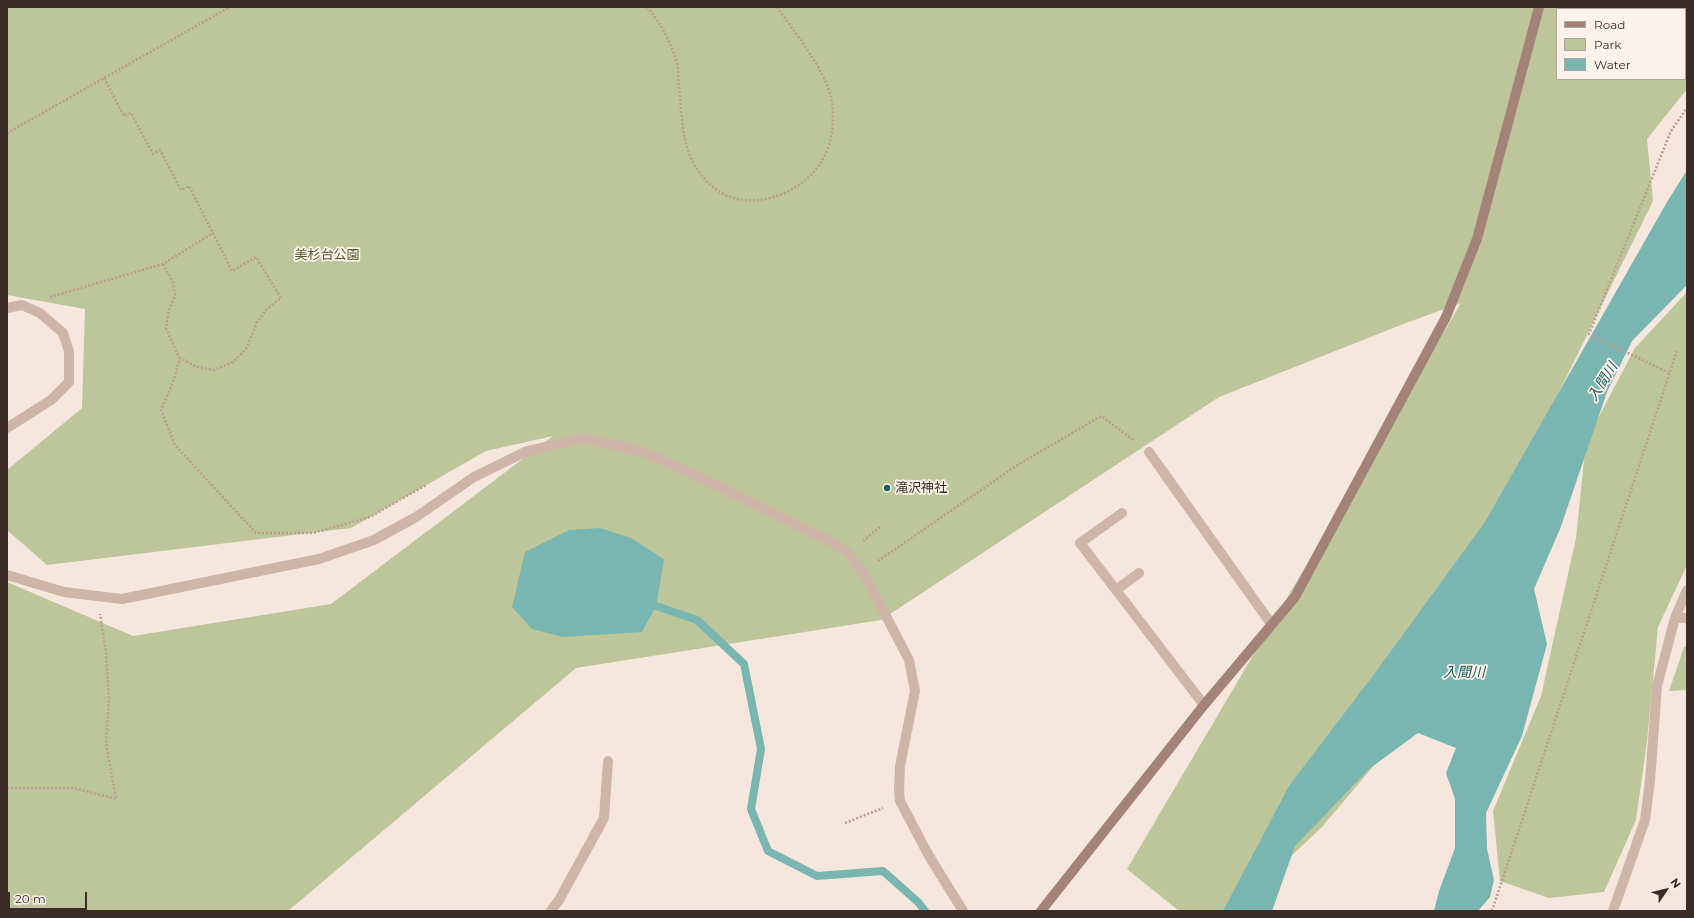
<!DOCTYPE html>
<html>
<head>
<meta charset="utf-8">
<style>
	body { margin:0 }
	#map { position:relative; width:1694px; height:918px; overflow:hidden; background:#f5e7dd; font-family:Montserrat,sans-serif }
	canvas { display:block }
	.frame { position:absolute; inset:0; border:8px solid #3b2c28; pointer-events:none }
	.legend { position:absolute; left:1556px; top:8px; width:130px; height:72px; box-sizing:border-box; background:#fcf2ea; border:1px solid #afa39c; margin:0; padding:5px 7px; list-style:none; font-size:12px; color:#3b2c28 }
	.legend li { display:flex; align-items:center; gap:8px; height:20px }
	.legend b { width:20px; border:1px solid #afa39c }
	.north { position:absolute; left:1646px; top:870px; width:40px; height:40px; -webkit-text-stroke:3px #fcf2ea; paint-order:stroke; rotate:55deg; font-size:11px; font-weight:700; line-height:16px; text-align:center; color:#3b2c28 }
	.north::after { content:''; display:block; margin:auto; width:14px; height:18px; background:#3b2c28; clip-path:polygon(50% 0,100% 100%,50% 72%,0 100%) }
	.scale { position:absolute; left:8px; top:892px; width:79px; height:18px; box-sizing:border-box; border:2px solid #3b2c28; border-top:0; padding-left:5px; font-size:12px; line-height:14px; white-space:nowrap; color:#3b2c28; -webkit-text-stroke:3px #fcf2ea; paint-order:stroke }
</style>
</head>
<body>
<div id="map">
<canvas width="1694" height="918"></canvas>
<div class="frame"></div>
<ul class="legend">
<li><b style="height:5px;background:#a38378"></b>Road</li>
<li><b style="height:11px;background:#bdc69b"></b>Park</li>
<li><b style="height:11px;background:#79b5b1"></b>Water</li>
</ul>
<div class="north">N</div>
<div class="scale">20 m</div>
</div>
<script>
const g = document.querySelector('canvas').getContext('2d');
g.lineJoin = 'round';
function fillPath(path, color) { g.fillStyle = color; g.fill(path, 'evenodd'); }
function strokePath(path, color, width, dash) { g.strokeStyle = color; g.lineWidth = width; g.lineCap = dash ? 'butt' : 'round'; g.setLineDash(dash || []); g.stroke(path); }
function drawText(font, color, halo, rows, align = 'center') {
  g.font = font + ' Montserrat,"Noto Sans JP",sans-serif'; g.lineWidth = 3.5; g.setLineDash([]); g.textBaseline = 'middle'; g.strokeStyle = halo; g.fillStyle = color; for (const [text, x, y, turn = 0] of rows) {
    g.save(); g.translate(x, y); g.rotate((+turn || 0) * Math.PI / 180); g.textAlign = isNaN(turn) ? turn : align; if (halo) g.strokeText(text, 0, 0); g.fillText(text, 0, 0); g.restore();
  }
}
fillPath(new Path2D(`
	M7,7h1680v82l-40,50 6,62 -157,319 -87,204 -87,103 -89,84h-54l-52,-42 334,-566 -55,20 -187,74 -338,223 -305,48 -288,243h-281v-329l126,54 198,-32 222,-168 -67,15 -135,77 -304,37 -40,-35v-60l75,-62 3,-99 -78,-14zM1557,9h128v70h-128z
	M1687,292v273l-29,62 -11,114 -11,79 -32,72 -55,6 -49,-17 -7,-70 48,-115 35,-158 10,-97 49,-93z
	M1687,646v44l-18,1 15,-44z`), '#bdc69b');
fillPath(new Path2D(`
	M1687,170v115l-55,56 -25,51 -47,137 -26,60 13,55 -25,92 -36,77 1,36 7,31 -4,17 -12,14h-44l5,-20 16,-43v-49l-9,-26 10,-25 -38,-15 -49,36 -74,77 -23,65h-49l66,-125 86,-113 110,-151 182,-320z
	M600,528l31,10 33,21 -8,47 -14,26 -79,5 -31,-8 -20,-22 13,-55 44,-22z`), '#79b5b1');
strokePath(new Path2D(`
	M656,606l41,14 47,44 17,85 -10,60 17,42 49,25 66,-5 35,31 7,9`), '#79b5b1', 8);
strokePath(new Path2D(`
	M647,7c14,16 24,36 30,56 2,8 1,16 2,24 4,39 2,73 34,100 34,29 93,7 111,-30 9,-18 11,-40 7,-59 -6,-29 -37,-66 -54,-91
	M104,78l20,38 7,-3 22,41 7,-4 21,40 8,-4 43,85 24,-14 25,41 -14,11 -10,13 -11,27 -13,13 -19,8 -17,-3 -17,-9 -6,22 -13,30 14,35 81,88h57l57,-16 56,-32
	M7,133l223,-126
	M163,264l10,18 2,13 -6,15 -3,18 13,30
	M50,297l113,-33 50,-31
	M1669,373l-80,-39 82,-203 16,-23
	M863,541l18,-15
	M878,561l138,-95 85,-50 34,25
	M7,788h67l42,11 -10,-56 3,-45 -3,-46 -6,-38
	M845,823l38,-15
	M1492,911l185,-560`), '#bb9e91', 2.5, [2, 2]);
strokePath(new Path2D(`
	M551,911l8,-11 45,-82 4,-57`), '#cfb5a7', 10);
strokePath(new Path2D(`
	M7,308l15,-3 18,8 23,20 6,18v31l-18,18 -44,28
	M1149,452l123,173
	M1122,513l-42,30 124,162
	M7,575l57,17 58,7 197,-40 55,-19 42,-23 58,-40 53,-26 56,-13 58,13 57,25 136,67 14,10 15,19 46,88 6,31 -15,75 -1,25 1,10 29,55 34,55
	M1116,590l23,-17
	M1675,618h12
	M1613,911l32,-91 5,-39 7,-95 18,-68 12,-28`), '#cfb5a7', 10);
strokePath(new Path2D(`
	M1041,911l163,-206 91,-108 151,-280 31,-78 62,-232`), '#a38378', 10);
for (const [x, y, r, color] of [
	[887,488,4,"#19615e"]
]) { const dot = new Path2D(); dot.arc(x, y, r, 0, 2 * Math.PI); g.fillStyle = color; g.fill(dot); strokePath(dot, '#fcf2ea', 1.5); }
drawText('13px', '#4f5c29', '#fcf2ea', [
	["美杉台公園",327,255]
]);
drawText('13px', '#3b2c28', '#fcf2ea', [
	["滝沢神社",895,488]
], 'left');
drawText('italic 14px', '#19615e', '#fcf2ea', [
	["入間川",1603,382,-58],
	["入間川",1464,673]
]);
</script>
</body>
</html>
